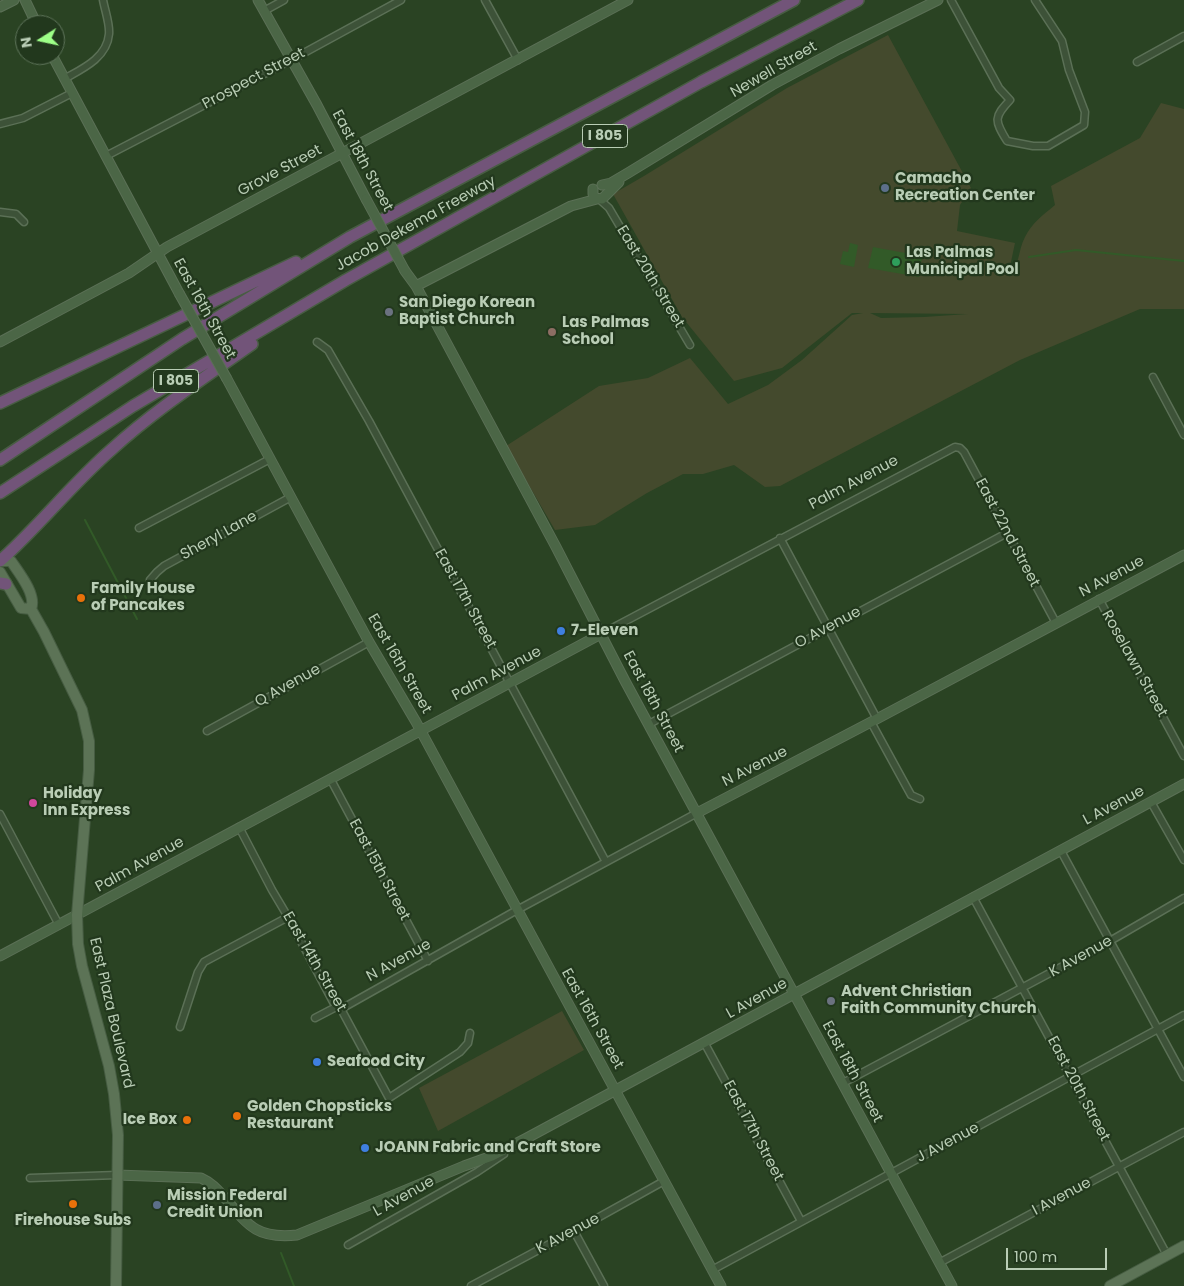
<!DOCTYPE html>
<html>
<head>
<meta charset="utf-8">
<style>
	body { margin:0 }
	#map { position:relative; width:1184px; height:1286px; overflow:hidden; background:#2a4323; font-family:Poppins,sans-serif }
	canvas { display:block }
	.north { position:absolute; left:15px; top:15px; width:50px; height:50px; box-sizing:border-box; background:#22381d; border:1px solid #5e745a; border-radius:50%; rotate:260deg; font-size:14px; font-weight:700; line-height:20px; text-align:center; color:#b9cdb5 }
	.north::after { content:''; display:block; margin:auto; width:18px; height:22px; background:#9dff87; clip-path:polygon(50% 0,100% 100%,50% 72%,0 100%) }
	.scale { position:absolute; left:1006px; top:1248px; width:101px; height:22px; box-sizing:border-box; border:2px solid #b9cdb5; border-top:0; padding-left:6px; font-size:15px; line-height:18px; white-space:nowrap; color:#b9cdb5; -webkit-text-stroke:4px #22381d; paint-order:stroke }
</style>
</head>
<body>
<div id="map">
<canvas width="1184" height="1286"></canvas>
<div class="north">N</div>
<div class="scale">100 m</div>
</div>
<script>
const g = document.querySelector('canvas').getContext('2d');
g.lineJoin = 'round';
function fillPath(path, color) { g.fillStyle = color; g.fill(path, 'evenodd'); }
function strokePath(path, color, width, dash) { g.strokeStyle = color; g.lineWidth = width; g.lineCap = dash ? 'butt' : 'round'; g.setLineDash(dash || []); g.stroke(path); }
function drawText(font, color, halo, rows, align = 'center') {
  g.font = font + ' Poppins,sans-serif'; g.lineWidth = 4.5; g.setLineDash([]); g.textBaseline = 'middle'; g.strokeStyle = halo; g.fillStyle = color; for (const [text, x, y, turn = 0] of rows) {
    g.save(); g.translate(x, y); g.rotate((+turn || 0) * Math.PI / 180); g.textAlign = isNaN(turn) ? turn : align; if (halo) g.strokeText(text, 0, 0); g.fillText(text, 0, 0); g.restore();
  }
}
fillPath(new Path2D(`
	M888,35l83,153 -11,17 -3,26 58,12 -7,33c14,-16 9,-23 17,-39 7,-14 18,-22 30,-32l-4,-19 89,-48 21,-35 23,6v200h-44l-120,51 -240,126 -15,1 -31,-22 -31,9h-20l-36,19 -52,32 -40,5 -49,-84 93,-60 49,-8 42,-20 38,46 40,-19 34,-25 50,-45 11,-2h-11l-70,55 -48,13 -52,-64 -69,-123 31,-18 143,-88zM870,313l97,1h1l-44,3 -43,1z
	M562,1011l22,39 -146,81 -19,-43z`), '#444a2d');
fillPath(new Path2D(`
	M850,243l8,2 -4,22 -14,-3 3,-13 5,1z
	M873,247l43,8 2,-5 5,1 -4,26 -51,-9z`), '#325a28');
strokePath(new Path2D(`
	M1029,257l47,-7 108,11
	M85,520l52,99
	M281,1253l13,33`), '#325a28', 2);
const street = new Path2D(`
	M485,0l33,60
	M951,0l48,88 11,12c-16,17 -16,20 -3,41l26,5h15l36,-21 1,-13 -16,-42 -7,-29 -27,-41
	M264,11l20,-11
	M1137,62l47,-26
	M64,79c18,-10 43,-21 45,-45 1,-10 -4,-23 -6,-34
	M0,124l23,-6 49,-25
	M106,156l185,-96 110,-60
	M599,199l10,9 81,137
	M0,212l16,2 8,8
	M317,342l11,8 41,71 237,441
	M1153,377l31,58
	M139,528l131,-69
	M780,538l97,181
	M150,580l7,-8 7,-6 127,-69
	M1099,599l85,157
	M601,634l354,-187 5,1 4,4 92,171
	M871,722l40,73 9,4
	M649,724l358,-191
	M207,731l162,-89
	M331,780l97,181
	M1151,802l33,58
	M0,814l59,111
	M239,827l33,63 16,27 45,85 8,7 48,89 71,-46 8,-9 2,-10
	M1061,851l123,226
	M973,897l194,358
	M341,1009l176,-99 180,-97
	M315,1018l23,-12
	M180,1027l18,-55 6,-10 84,-45
	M704,1042l97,179
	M843,1083l267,-142 74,-43
	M30,1178l87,-3
	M574,1231l30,55
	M348,1245l129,-73 27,-18
	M939,1263l245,-131
	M712,1270l472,-255
	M471,1286l103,-55 90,-50`);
const secondary = new Path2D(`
	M25,0l12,25
	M258,0l59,105 49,94
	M0,7l14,-7
	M52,55l127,238
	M602,185l9,-2 17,-10 144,-88 67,-36 99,-49
	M593,189v5l2,4 7,1 17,-17
	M405,271l11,15 140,261 69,134 327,605
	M416,286l155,-80 26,-7
	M0,342l129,-69 38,-26 461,-247
	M227,379l142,263 47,80 305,564
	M697,813l174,-91 313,-167
	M0,956l601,-322
	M117,1175l84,3c11,5 16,11 24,20 24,29 33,41 72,37l167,-69 28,-10 33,-17 659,-355`);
const primary = new Path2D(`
	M1,561h10c8,12 26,34 20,48l13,23 38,78 7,31v29l-12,145 1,29 4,22 27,100 5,28 4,41 -2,151
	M0,572l21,36 10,1
	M1110,1286l74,-40`);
const highway = new Path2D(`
	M0,403l296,-141
	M0,460l182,-121 168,-102 444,-237
	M0,493l133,-87 213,-126 355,-198 157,-82
	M0,561c39,-35 72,-77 111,-111 44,-40 93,-72 141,-106
	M0,583l6,1`);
strokePath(street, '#5b7056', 9);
strokePath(secondary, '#5b7056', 11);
strokePath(primary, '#465c42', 12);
strokePath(highway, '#485d43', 14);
strokePath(street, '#3d5238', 6);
strokePath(secondary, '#4b6646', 9);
strokePath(primary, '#5c7356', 10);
strokePath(highway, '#725479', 11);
const secondaryBridge = new Path2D(`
	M366,199l39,72
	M179,293l48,86`);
strokePath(secondaryBridge, '#5b7056', 11, []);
strokePath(secondaryBridge, '#4b6646', 9);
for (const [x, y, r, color] of [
	[885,188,5,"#5c6f8a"],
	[896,262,5,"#2e9e5b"],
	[389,312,5,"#6b7280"],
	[552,332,5,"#8d6e63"],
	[81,598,5,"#e8710a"],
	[561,631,5,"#3f7fe0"],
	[33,803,5,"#d1479c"],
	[831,1001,5,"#6b7280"],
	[317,1062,5,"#3f7fe0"],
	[237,1116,5,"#e8710a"],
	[187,1120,5,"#e8710a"],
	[365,1148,5,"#3f7fe0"],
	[73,1204,5,"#e8710a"],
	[157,1205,5,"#5c6f8a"]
]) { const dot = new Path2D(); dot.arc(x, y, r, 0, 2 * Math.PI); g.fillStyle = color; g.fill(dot); strokePath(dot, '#22381d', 2); }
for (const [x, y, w] of [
	[605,136,45],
	[176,381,45]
]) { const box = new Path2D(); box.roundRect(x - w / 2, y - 11.5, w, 23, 4); g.fillStyle = '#22381d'; g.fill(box); strokePath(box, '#b9cdb5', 1); }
drawText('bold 14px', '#b9cdb5', null, [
	["I 805",605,136],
	["I 805",176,381]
]);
drawText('15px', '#b9cdb5', '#22381d', [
	["Newell Street",774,70,-30],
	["Prospect Street",254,79,-28],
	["East 18th Street",362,161,62],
	["Grove Street",280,171,-28],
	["Jacob Dekema Freeway",416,224,-29],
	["East 20th Street",650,277,59],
	["East 16th Street",204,309,61],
	["Palm Avenue",854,483,-28],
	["East 22nd Street",1007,533,62],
	["Sheryl Lane",219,536,-29],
	["N Avenue",1112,577,-28],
	["East 17th Street",465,599,61],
	["O Avenue",828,628,-28],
	["East 16th Street",399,664,60],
	["Roselawn Street",1134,664,61],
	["Palm Avenue",497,674,-28],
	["Q Avenue",288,686,-29],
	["East 18th Street",653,702,62],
	["N Avenue",755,767,-27],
	["L Avenue",1114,806,-28],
	["Palm Avenue",140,865,-29],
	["East 15th Street",379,870,62],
	["K Avenue",1081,957,-29],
	["N Avenue",399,961,-29],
	["East 14th Street",314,962,60],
	["L Avenue",757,999,-29],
	["East Plaza Boulevard",111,1013,77],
	["East 16th Street",592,1019,61],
	["East 18th Street",852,1072,62],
	["East 20th Street",1078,1089,62],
	["East 17th Street",753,1131,62],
	["J Avenue",948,1143,-28],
	["L Avenue",404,1197,-29],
	["I Avenue",1062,1197,-28],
	["K Avenue",568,1234,-28]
]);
drawText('bold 15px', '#b9cdb5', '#22381d', [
	["Camacho",895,179],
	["Recreation Center",895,196],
	["Las Palmas",906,253],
	["Municipal Pool",906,270],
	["San Diego Korean",399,303],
	["Baptist Church",399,320],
	["Las Palmas",562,323],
	["School",562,340],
	["Family House",91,589],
	["of Pancakes",91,606],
	["7-Eleven",571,631],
	["Holiday",43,794],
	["Inn Express",43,811],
	["Advent Christian",841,992],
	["Faith Community Church",841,1009],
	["Seafood City",327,1062],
	["Golden Chopsticks",247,1107],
	["Restaurant",247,1124],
	["Ice Box",177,1120,"right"],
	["JOANN Fabric and Craft Store",375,1148],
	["Mission Federal",167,1196],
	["Credit Union",167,1213],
	["Firehouse Subs",73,1221,"center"]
], 'left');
</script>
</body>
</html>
